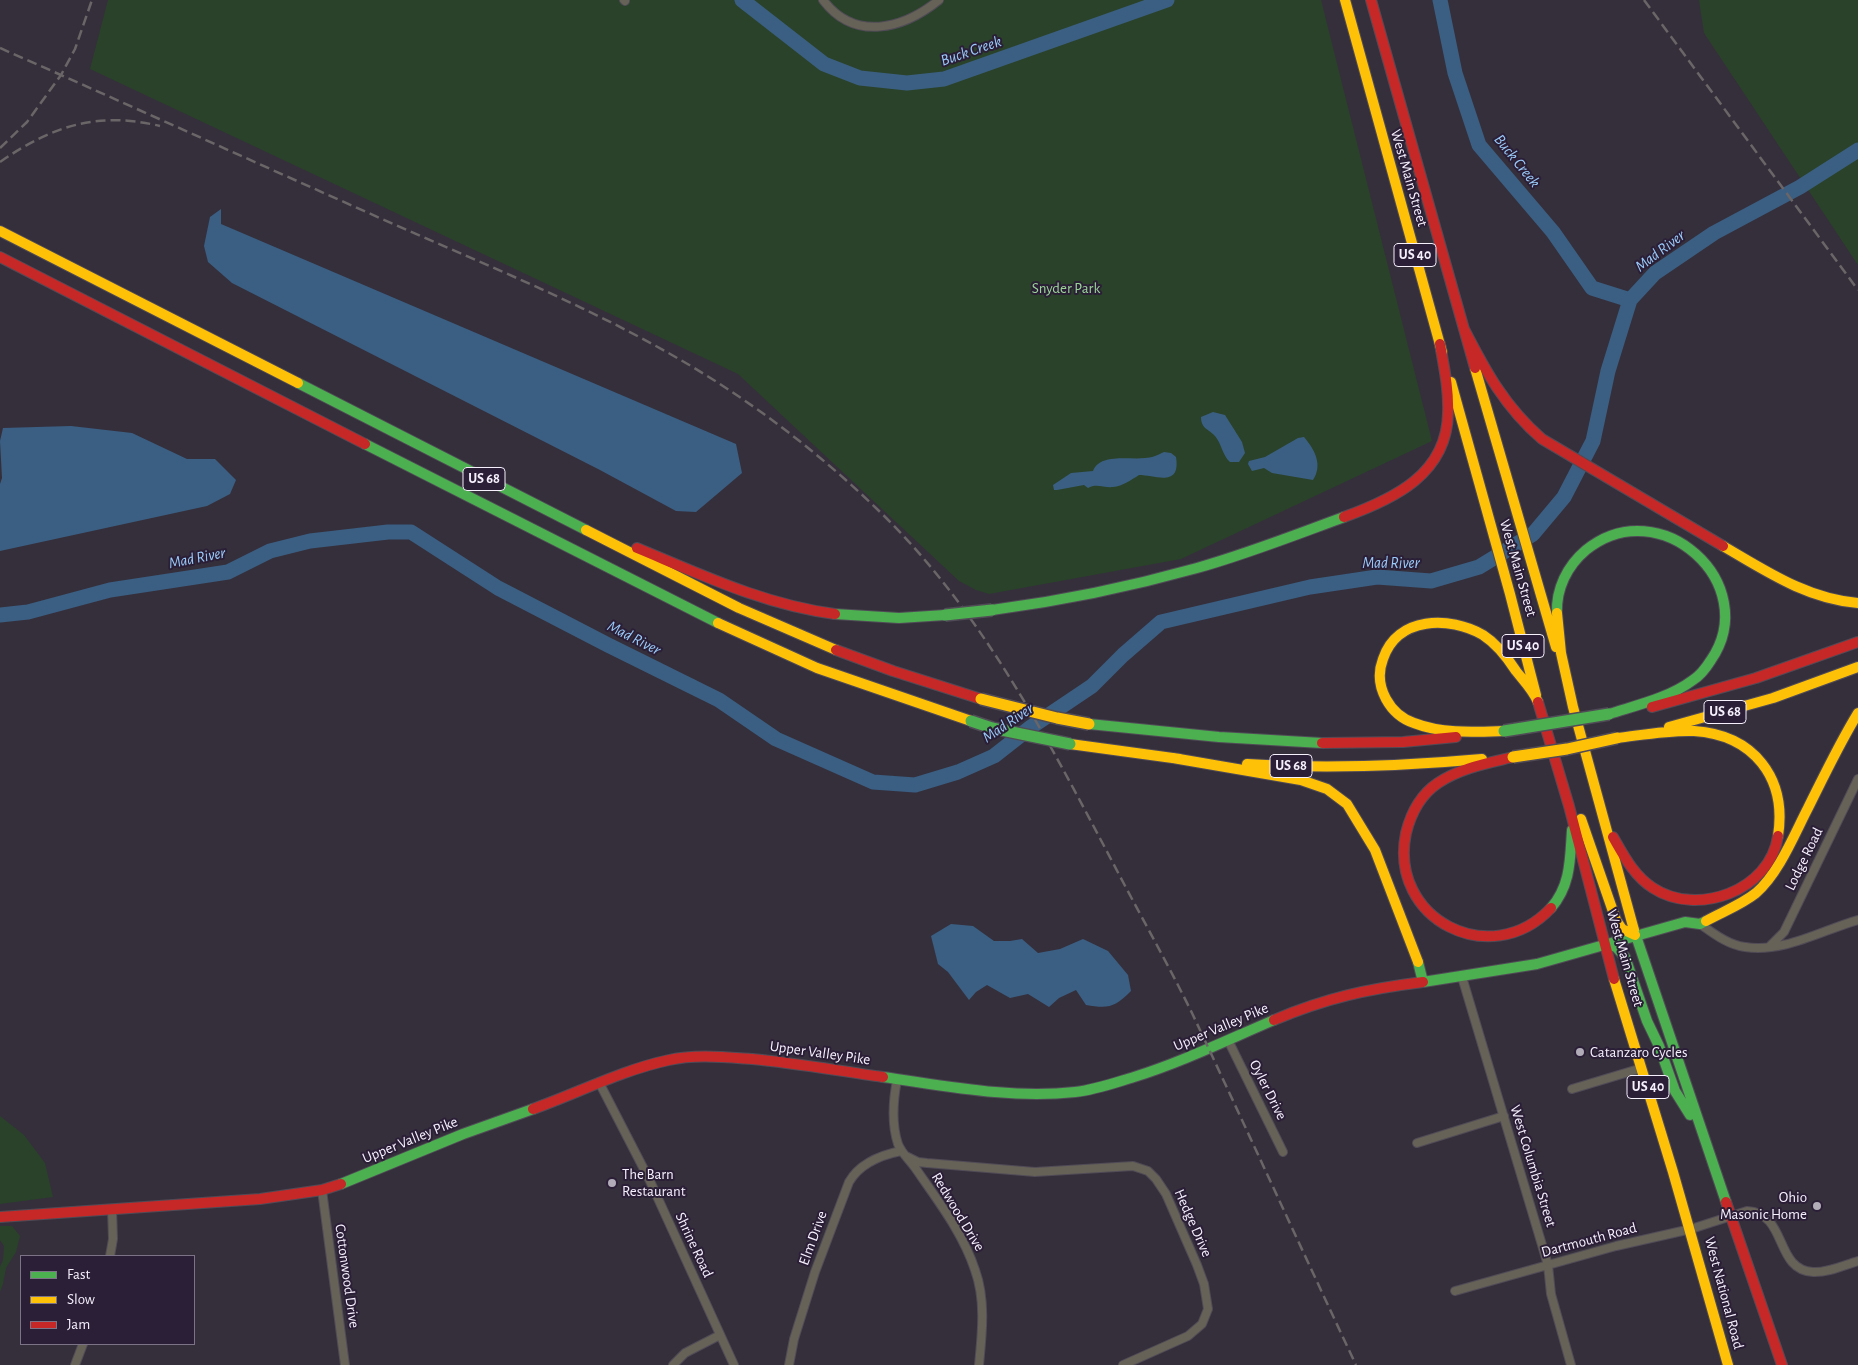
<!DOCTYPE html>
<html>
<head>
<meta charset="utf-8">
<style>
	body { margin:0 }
	#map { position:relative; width:1858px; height:1365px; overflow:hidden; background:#352f3c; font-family:"Alegreya Sans",sans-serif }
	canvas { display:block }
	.legend { position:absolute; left:20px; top:1255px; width:175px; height:90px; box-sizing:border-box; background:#2b1f37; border:1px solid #7c7386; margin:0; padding:6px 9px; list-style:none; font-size:15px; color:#f6f0fd }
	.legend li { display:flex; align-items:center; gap:10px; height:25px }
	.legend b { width:25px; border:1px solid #7c7386 }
</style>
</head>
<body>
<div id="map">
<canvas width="1858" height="1365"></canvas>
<ul class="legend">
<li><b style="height:6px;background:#4caf50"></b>Fast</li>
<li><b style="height:6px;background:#ffc107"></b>Slow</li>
<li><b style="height:6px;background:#c62828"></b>Jam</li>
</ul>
</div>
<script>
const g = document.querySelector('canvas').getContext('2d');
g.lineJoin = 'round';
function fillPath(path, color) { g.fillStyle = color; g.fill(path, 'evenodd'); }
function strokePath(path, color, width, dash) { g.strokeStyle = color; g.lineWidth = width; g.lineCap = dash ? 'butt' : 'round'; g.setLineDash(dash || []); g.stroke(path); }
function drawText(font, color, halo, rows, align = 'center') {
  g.font = font + ' "Alegreya Sans",sans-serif'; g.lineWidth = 4; g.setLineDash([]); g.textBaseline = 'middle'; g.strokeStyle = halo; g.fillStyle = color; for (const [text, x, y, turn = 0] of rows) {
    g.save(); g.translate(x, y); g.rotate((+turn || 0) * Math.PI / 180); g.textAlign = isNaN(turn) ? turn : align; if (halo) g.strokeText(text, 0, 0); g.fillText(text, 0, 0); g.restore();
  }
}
fillPath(new Path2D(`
	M108,0h1213l111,441 -251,118 -192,35 -13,-4 -17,-9 -221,-207 -648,-305z
	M1699,0h159v265l-154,-232z
	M0,1116l24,19 21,28 8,34 -53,7z
	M0,1226h12l8,10 -4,16 -10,16 -3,16 -3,8v-25l3,-7 1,-14 -4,-6z`), '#2a422a');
fillPath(new Path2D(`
	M221,209v15l515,220 6,29 -46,39 -20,-1 -76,-41 -368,-187 -24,-21 -4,-16 6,-29z
	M1213,412l12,3 17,27 3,11 -6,9h-9c-8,-7 -8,-18 -15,-26 -6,-7 -14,-7 -14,-19z
	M71,426l61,7 55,26h28l21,21 -6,14 -23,12 -207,45v-67l2,-6 -2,-37 3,-13z
	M1304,437c11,13 19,28 9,43l-41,-7 -8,-5 -12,3 -4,-7 1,-3 16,-4 33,-19z
	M1164,452l7,1 5,4c5,31 -21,18 -37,18 -8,5 -16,11 -26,12 -9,1 -17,-4 -25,1l-4,-3 -27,5h-3l-1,-5 18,-12 22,-2c7,-18 36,-11 52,-13 6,0 13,-3 19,-6z
	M951,924l22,2 21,15h16l12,-2 16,14 22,-4 23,-10 25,12 20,24 3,16c-16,16 -22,18 -45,14l-10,-15 -17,8 -10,9 -21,-13 -18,4 -23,-13 -11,7 -7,8 -21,-28 -10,-8 -7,-28z`), '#3b5f82');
strokePath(new Path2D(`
	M742,0l82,64 36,14 47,5 37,-4 223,-79
	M1440,0l15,73 24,72 74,87 39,56 38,12
	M0,615l28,-3 82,-22 118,-18 42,-21 40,-10 78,-9h23l87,56 110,57 111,55 57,39 97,43 42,3 43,-13 36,-16 37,-29 61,-41 31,-31 38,-33 149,-35 67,-10 54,4 48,-14 54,-33 31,-37 29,-56 15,-70 22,-71 25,-27 59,-40 86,-46 58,-37`), '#3b5f82', 15);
const street = new Path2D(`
	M624,0l1,1
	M823,0c32,42 80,29 116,0
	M1700,924c13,9 28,21 45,23 39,6 77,-17 113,-27
	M1769,947l15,-15 74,-153
	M1462,977l86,288 3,29 20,71
	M1228,1040l55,112
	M897,1080c-4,21 -6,43 1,64 4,10 12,16 18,25 22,32 47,64 59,101 11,30 7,64 4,95
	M600,1084l50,97 84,184
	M1572,1089l70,-21
	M1417,1143l87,-27
	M906,1156l12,6 9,1 108,9 98,-6 15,5 8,8 10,15 31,71 7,19 4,25 -6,15 -14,12 -65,29
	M322,1190l23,175
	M110,1256l3,-17 -1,-30
	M1455,1291l161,-45 75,-17 56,-18c41,2 27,59 66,61 15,1 31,-7 45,-11
	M75,1365l8,-21
	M673,1365l12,-12 35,-18
	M789,1365l5,-26 21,-67 34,-90c11,-19 32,-27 52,-31`);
const fast = new Path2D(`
	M298,383l288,147
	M365,444l353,179
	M992,610c69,-9 137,-23 205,-42 50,-14 98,-33 147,-51
	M1557,613c-1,-24 10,-47 29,-63 74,-60 177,34 125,110 -5,8 -10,15 -18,20 -24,18 -56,25 -84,34
	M835,614l64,4 46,-3
	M1089,724l130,13 103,6
	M1551,908c20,-23 19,-49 21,-78
	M1634,930l92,272
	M1604,944l12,3 9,10 22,64 12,25 16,45 15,24
	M1418,962l5,20 114,-18 148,-42 15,2 6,-3
	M883,1077c64,9 128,22 192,15 20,-2 39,-9 59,-15 48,-15 93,-37 140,-57
	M341,1184l122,-50 70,-25`);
const slow = new Path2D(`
	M1345,0l97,352
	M0,231l298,152
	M1475,368l81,279
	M1451,382l59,212 26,101
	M586,530l153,78 97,42
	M1723,546c43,25 84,53 135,57
	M1557,613l4,40 12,54 61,223
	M718,623l99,45 154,53
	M1669,727l104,-29 85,-31
	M1504,731c-30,1 -62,3 -90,-8 -12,-4 -22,-13 -28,-24 -7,-13 -8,-27 -3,-40 14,-43 67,-43 100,-24 14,9 24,22 33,36 8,10 17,19 22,31
	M1617,738c25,-3 51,-8 77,-7 60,4 93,47 84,105
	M1070,744l110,15
	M1173,758l128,22 26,9 20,15 28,46 43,112
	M1247,764c79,5 157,2 235,-5
	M1581,819l35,101 6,9 13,6
	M1706,921c16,-9 35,-16 50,-28 23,-20 38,-58 52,-85 16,-32 31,-64 50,-95
	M1614,979l59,193 55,193`);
const jam = new Path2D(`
	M1371,0l104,368
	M0,257l365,187
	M1464,329c22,43 41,78 78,110l181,107
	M1344,517c50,-18 103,-43 104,-104 1,-23 -4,-46 -8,-69
	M637,548c65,27 128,57 198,66
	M836,650l57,21 88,28
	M1538,702l31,104 45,173
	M1652,707l104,-29 102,-36
	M1322,743l81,-1 53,-5
	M1513,757c-25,6 -53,11 -75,26 -18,12 -27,30 -32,50 -18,86 85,139 145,75
	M1613,837c11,19 21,39 40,51 44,29 117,3 125,-52
	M1274,1020c52,-22 93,-31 149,-38
	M533,1109c45,-16 89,-39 136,-49 26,-6 55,-3 83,-1 44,4 87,12 131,18
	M1726,1202l56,163
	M0,1217l260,-18 62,-9 19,-6`);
strokePath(street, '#504b56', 10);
strokePath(fast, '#504b56', 12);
strokePath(slow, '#504b56', 12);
strokePath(jam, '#504b56', 12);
strokePath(street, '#666257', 8);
strokePath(fast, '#4caf50', 10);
strokePath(slow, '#ffc107', 10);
strokePath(jam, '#c62828', 10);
strokePath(new Path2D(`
	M1644,0l214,290
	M0,48c127,56 254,114 382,171 99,44 202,85 297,140 71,41 138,92 198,150 103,99 170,229 236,354 26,50 54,99 79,150 55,117 109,235 164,352
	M0,148l27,-26 34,-47 14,-26 17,-49
	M0,162c52,-36 97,-51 160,-36`), '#6a6566', 2.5, [10, 5]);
const fastBridge = new Path2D(`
	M945,615l47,-5
	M971,721l21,7 78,16
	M1504,731l105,-17`);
const slowBridge = new Path2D(`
	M981,699l76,19 32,6
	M1513,757l54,-8 50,-11`);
strokePath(fastBridge, '#504b56', 14, []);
strokePath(slowBridge, '#504b56', 14, []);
strokePath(fastBridge, '#4caf50', 11);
strokePath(slowBridge, '#ffc107', 11);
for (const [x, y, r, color] of [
	[1580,1052,5,"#b2acb9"],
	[612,1183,5,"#b2acb9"],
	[1817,1206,5,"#b2acb9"]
]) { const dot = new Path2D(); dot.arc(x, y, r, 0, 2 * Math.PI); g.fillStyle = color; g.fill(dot); strokePath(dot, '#2b1f37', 2); }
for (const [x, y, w] of [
	[1415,255,42],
	[484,479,42],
	[1523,646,42],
	[1725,712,42],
	[1291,766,42],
	[1648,1087,42]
]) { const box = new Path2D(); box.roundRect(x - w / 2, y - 11.5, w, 23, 4); g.fillStyle = '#2b1f37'; g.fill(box); strokePath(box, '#f6f0fd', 1); }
drawText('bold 14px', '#f6f0fd', null, [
	["US 40",1415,255],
	["US 68",484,479],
	["US 40",1523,646],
	["US 68",1725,712],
	["US 68",1291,766],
	["US 40",1648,1087]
]);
drawText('15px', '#f6f0fd', '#2b1f37', [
	["West Main Street",1409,178,74],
	["West Main Street",1518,568,74],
	["Lodge Road",1804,859,-64],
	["West Main Street",1625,958,74],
	["Upper Valley Pike",1221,1027,-23],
	["Upper Valley Pike",820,1053,8],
	["Oyler Drive",1268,1090,63],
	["Upper Valley Pike",410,1140,-22],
	["West Columbia Street",1533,1166,73],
	["Redwood Drive",958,1212,59],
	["Hedge Drive",1193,1223,66],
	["Elm Drive",813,1238,-70],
	["Dartmouth Road",1589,1240,-15],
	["Shrine Road",694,1245,65],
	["Cottonwood Drive",347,1276,82],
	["West National Road",1724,1293,75]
]);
drawText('15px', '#9ad597', '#2b1f37', [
	["Snyder Park",1066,288]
]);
drawText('15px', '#f6f0fd', '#2b1f37', [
	["Catanzaro Cycles",1590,1052],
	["The Barn",622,1174],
	["Restaurant",622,1191],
	["Ohio",1807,1197,"right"],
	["Masonic Home",1807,1214,"right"]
], 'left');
drawText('italic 16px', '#9acbfa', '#2b1f37', [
	["Buck Creek",971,51,-19],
	["Buck Creek",1517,161,51],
	["Mad River",1660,251,-37],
	["Mad River",197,558,-11],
	["Mad River",1391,563],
	["Mad River",634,638,27],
	["Mad River",1008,723,-34]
]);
</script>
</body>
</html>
